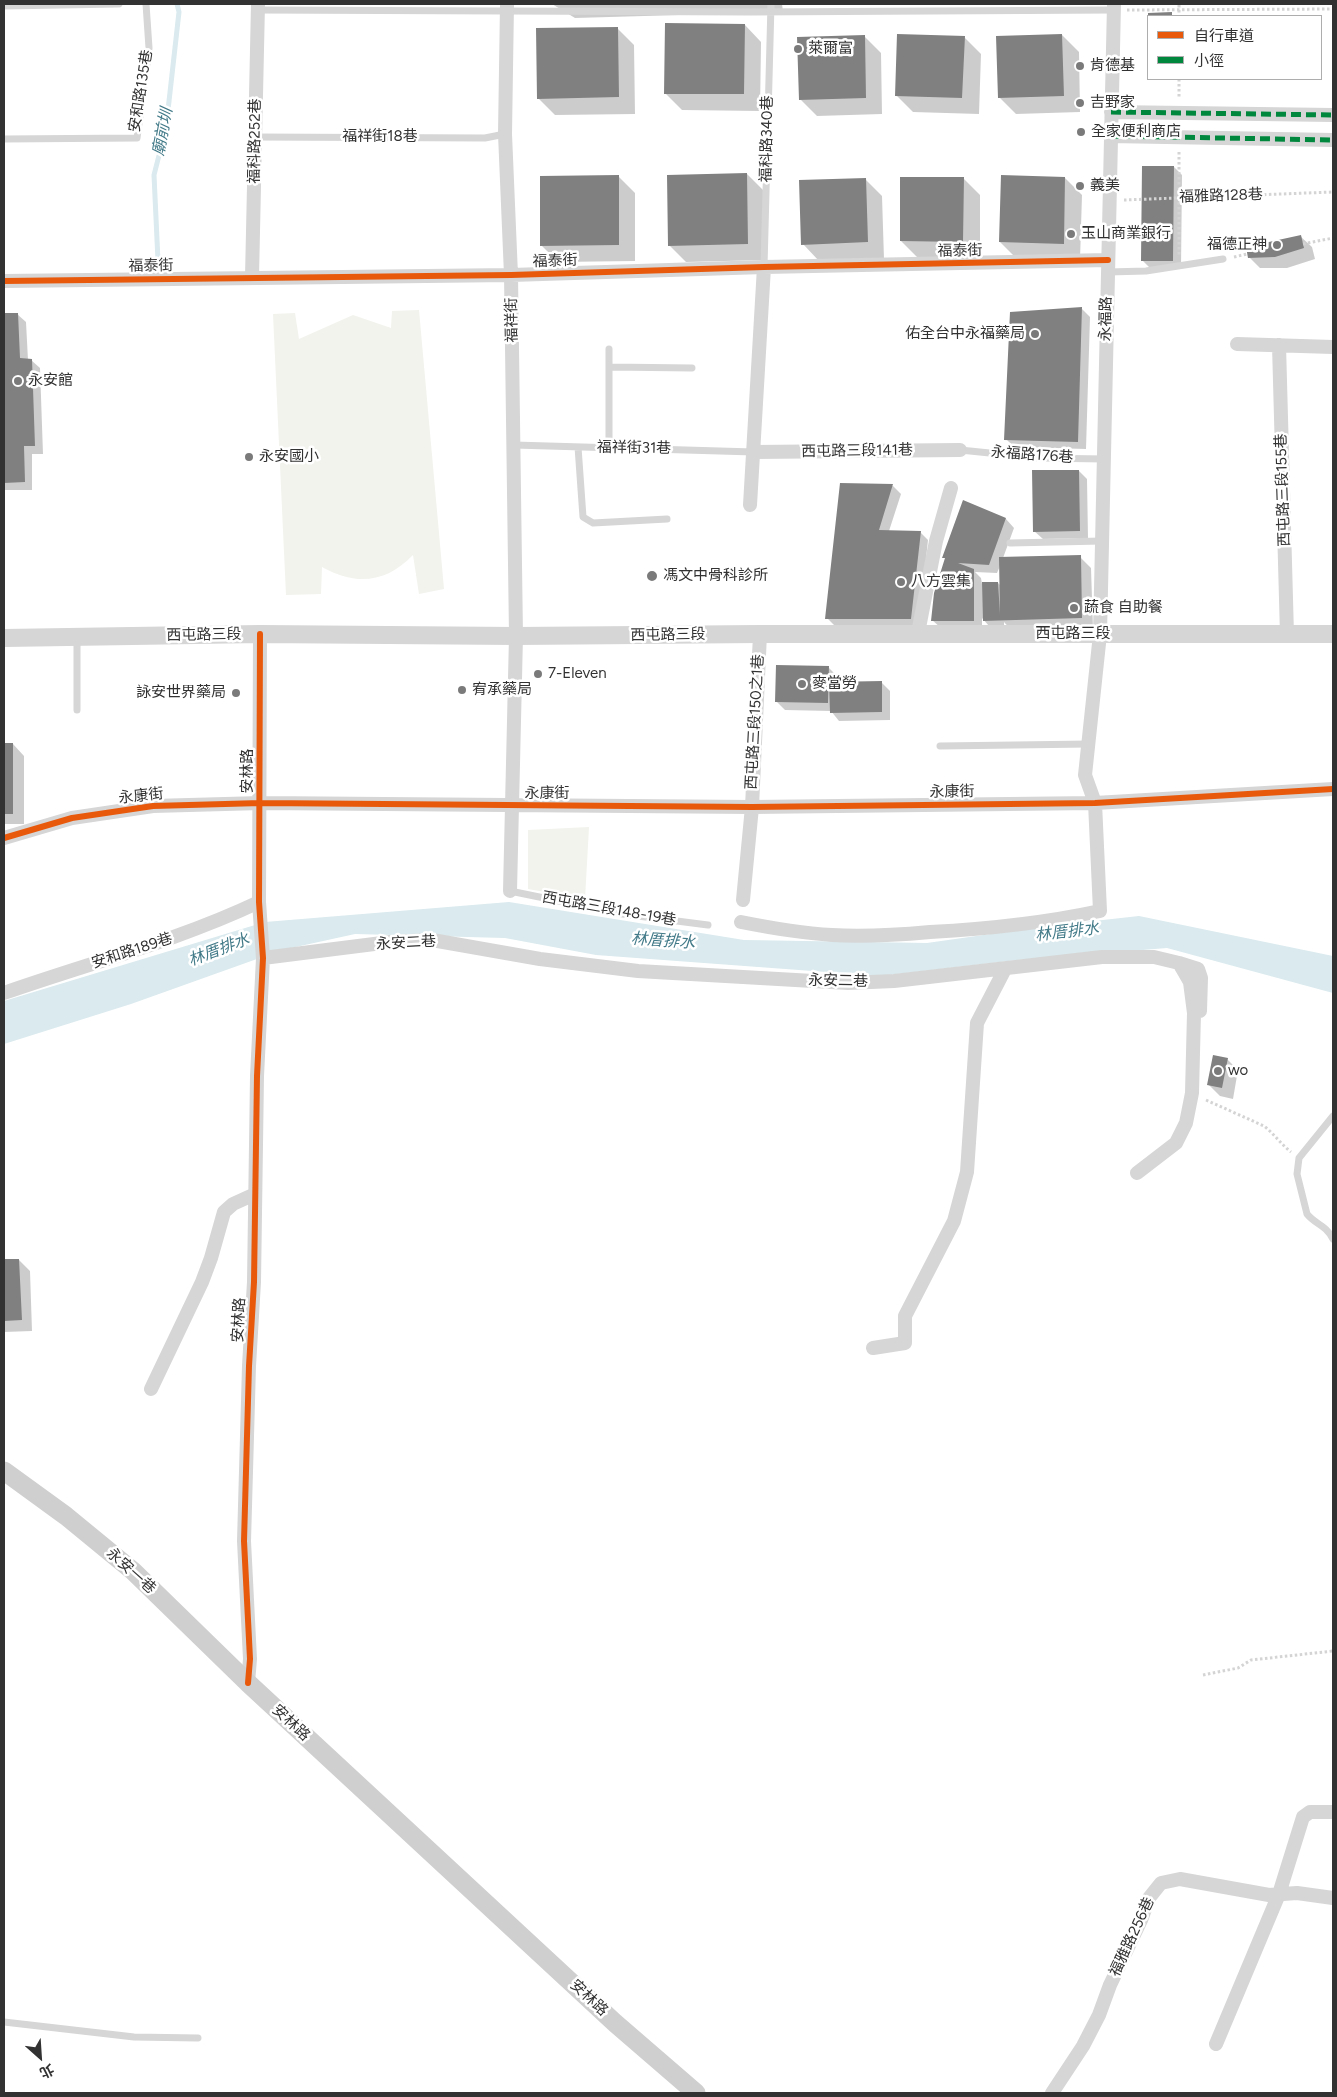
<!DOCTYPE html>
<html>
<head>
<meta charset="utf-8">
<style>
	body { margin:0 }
	#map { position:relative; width:1337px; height:2097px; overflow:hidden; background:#fff; font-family:Figtree,"Noto Sans TC",sans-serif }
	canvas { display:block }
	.frame { position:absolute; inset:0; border:5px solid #323232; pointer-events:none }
	.legend { position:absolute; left:1147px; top:15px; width:175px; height:65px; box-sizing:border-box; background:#fff; border:1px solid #adadad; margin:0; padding:6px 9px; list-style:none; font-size:15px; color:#323232 }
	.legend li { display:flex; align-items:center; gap:10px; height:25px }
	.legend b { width:25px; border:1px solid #adadad }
	.north { position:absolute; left:15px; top:2032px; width:50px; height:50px; -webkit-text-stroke:4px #fff; paint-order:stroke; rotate:154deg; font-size:14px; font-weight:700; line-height:20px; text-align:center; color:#323232 }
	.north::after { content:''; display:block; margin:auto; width:18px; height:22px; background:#323232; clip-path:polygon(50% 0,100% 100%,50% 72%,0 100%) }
</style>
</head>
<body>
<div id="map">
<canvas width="1337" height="2097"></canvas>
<div class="frame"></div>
<ul class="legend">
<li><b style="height:6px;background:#e8590c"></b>自行車道</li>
<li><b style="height:6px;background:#00873e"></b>小徑</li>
</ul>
<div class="north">北</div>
</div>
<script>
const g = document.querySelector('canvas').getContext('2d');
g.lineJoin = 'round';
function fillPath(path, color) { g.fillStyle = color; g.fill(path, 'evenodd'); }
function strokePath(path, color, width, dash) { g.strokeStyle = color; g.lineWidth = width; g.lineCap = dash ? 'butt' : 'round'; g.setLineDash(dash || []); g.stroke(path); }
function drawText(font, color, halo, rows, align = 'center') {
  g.font = font + ' Figtree,"Noto Sans TC",sans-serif'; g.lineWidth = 5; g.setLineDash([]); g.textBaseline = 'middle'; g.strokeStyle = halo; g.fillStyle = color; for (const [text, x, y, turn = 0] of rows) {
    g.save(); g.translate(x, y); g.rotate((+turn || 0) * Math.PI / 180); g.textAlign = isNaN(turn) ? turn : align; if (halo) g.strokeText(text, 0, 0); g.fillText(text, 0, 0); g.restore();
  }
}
fillPath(new Path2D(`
	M419,310l25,279 -25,5 -6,-39c-27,28 -57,31 -91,12l-1,27 -35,1 -13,-281 22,-1 4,26 54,-24 38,13 1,-17z
	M589,827l-4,72 -57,-10v-59z`), '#f2f3ed');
fillPath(new Path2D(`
	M509,902l235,38 183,3 113,-16 99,-11 194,40v37l-166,-45 -150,12 -137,16 -284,-21 -91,-17 -150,-4 -73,16 -151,54 -127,40v-43l261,-79z`), '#daeaee');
fillPath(new Path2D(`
	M552,4h230l1,8 -208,6z
	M745,25l16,17 -1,69 -78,-1 -17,-17z
	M617,28l17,17 1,69 -80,1 -17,-17z
	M1062,35l17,17 1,60 -64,2 -17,-17z
	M864,36l17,17 1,61 -65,2 -17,-17z
	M964,37l17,17 -2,60 -66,-2 -17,-17z
	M1174,167l8,8 -1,94h-30l-9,-9z
	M747,174l17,17v69l-78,2 -17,-17z
	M619,177l16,16v68l-77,1 -17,-17z
	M963,178l17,17v63h-62l-17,-17z
	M1065,178l17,17 -2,65 -63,-1 -17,-17z
	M865,179l17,17 2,63 -65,2 -16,-17z
	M1300,236l12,11 3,12 -28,9h-27l-11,-11z
	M1082,309l8,8 -4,132 -72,-2 -8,-8z
	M4,314h13l9,8 2,38h3l9,8 3,86h-11v36h-28z
	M1079,471l8,8 1,59 -45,1 -9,-8z
	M841,484l52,2 8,8 -12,37 31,1 8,8 -9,87 -84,-1 -8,-8z
	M964,502l42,17 8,9 -11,30 77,-1 11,11 2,61 -81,2 -8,-9v3l-15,1 -7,-8v10h-41l-9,-8 14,-61 -2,-2zM1000,566l1,20 -3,-3 -16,1 -1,-6 -6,-6 22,1z
	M829,668l8,8v7h45l8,8v29l-51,1 -8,-10 -46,-1 -8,-8z
	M4,744h9l11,12v68h-20z
	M1227,1059l11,11 -5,29 -13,-3 -11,-11z
	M19,1260l11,11 2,60 -28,1v-71z`), '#0003');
strokePath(new Path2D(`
	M158,261l-4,-86 12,-47 13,-116 -2,-8`), '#daeaee', 5);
fillPath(new Path2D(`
	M1172,12v4h-24v-3z
	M665,23l80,1 -1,70h-80z
	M618,27l1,70 -82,2 -1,-71z
	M897,34l68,2 -3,62 -67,-2z
	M1062,34l2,62 -66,2 -2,-62z
	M865,35l1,63 -67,2 -2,-63z
	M1142,166h32l-1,95h-32z
	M747,173l1,71 -80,2 -1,-71z
	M619,175v70l-79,1v-70z
	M1001,175l64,2 -1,67 -65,-2z
	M900,177h64l-1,65 -63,-1z
	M866,178l2,64 -67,3 -2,-65z
	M1301,235l3,13 -29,9 -27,1 -2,-11z
	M1082,307l-4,135 -74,-2 6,-128z
	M4,313h14l2,45 12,1 3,87h-11l1,36 -21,1z
	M1032,470h47l1,61 -47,1z
	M840,483l53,1 -14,46 42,1 -10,88h-86z
	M963,500l43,18 -17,47 -31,-2 16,6v52h-43l3,-28 11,-35h-3z
	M1081,555l1,63 -99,3 -1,-39h16l2,32 -1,-57z
	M776,665l53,1 -1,37 -53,-1z
	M882,681v31l-52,1 -1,-31z
	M4,743h9v71h-9z
	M1213,1055l15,3 -6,30 -15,-3z
	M4,1259h15l3,61 -18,1z`), '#808080');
strokePath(new Path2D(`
	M1179,5v11
	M1127,10l206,-1
	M1179,79v19
	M1179,152v103
	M1124,200l209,-8
	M1303,244l30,-6
	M1234,257l13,-3
	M1206,1100l58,26c10,8 17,18 27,26
	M1203,1675l35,-7 13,-8 82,-9`), '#d4d4d4', 3, [2.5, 2.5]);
strokePath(new Path2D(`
	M4,6l115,-2
	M258,10l493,2 363,-2
	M255,137l230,1 20,-4
	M4,139l133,-1 12,-90 -3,-44
	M764,267l7,-263
	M1108,272l38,-1 77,-12
	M610,367l82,1
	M514,445l240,7
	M609,446v-97
	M578,447l5,70 10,6 74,-4
	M960,450l79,8 65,1
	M1010,543l92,-2
	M77,710v-73
	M940,746l149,-2
	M510,891l112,23 86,11
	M1333,1116l-34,42 -2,16 10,40c9,11 18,10 26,25
	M4,2022l130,15 64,1`), '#d6d6d6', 7);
strokePath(new Path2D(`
	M507,4l-2,130 6,141 5,361 -6,255
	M1111,112l222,3
	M1110,136l223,4
	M252,277l6,-273
	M4,281l507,-6 253,-8 344,-7
	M1237,344l96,3
	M1279,345l8,290
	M754,452l206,-2
	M750,505l14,-238
	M918,633l18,-92 15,-53
	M4,838l68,-20 81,-12 108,-3 491,4 343,-4 238,-14
	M743,900l9,-93 8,-173
	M741,922c30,6 60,11 91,13 32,2 65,0 98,-3 57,-3 114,-9 170,-21l-5,-108 -10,-28 15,-141 14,-630
	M263,958l127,-16 42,-2 108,19 98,12 210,12 46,-2 208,-24h52l25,6 11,19 4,31 -2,80 -6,30 -10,20 -39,30
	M1179,963l19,6 3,9 -1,33
	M4,993c85,-30 173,-52 255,-91
	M873,1348l32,-5v-27l49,-95 13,-49 10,-149 28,-54
	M151,1389l51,-107 9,-24 13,-46 9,-8 22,-10
	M248,1683l2,-24 -6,-118 5,-175 5,-84 3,-206 6,-118 -4,-56 1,-268
	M1216,2044l63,-150 24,-77 7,-5h23
	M1052,2093l31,-47 16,-31 11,-30 31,-65 8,-22 12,-15 19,-4 89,16 28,-2 36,5`), '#d6d6d6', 14);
strokePath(new Path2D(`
	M4,638l256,-4 256,2 244,-2h573`), '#d6d6d6', 18);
strokePath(new Path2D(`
	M4,1471l62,45 67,55 115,112 367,340 81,70`), '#cfcfcf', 19);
strokePath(new Path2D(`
	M1111,112l222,3
	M1110,136l223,4`), '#00873e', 5, [10, 5]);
strokePath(new Path2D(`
	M4,281l507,-6 253,-8 344,-7
	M4,838l68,-20 81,-12 108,-3 491,4 343,-4 238,-14
	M248,1683l2,-24 -6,-118 5,-175 5,-84 3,-206 6,-118 -4,-56 1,-268`), '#e8590c', 6);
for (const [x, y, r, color] of [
	[798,49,5,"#7a7a7a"],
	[1080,66,5,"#7a7a7a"],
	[1080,103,5,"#7a7a7a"],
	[1081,132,5,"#7a7a7a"],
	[1080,186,5,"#7a7a7a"],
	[1071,234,5,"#7a7a7a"],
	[1277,245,5,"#7a7a7a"],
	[1035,334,5,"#7a7a7a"],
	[18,381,5,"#7a7a7a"],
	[249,457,5,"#7a7a7a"],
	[652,576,6,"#7a7a7a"],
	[901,582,5,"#7a7a7a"],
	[1074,608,5,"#7a7a7a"],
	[538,674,5,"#7a7a7a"],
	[802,684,5,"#7a7a7a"],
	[462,690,5,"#7a7a7a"],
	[236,693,5,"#7a7a7a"],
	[1218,1071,5,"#7a7a7a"]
]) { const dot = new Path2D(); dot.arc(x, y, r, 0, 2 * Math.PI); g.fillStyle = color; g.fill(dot); strokePath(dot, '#fff', 2); }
drawText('15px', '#323232', '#fff', [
	["萊爾富",808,49],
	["肯德基",1090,66],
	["吉野家",1090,103],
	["全家便利商店",1091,132],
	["義美",1090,186],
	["玉山商業銀行",1081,234],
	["福德正神",1267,245,"right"],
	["佑全台中永福藥局",1025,334,"right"],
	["永安館",28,381],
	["永安國小",259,457],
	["馮文中骨科診所",663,576],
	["八方雲集",911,582],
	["蔬食 自助餐",1084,608],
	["7-Eleven",548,674],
	["麥當勞",812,684],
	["宥承藥局",472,690],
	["詠安世界藥局",226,693,"right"],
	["wo",1228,1071]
], 'left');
drawText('15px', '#323232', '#fff', [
	["安和路135巷",141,91,-81],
	["福祥街18巷",380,137],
	["福科路340巷",767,139,-89],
	["福科路252巷",255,141,-89],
	["福雅路128巷",1221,196,-2],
	["福泰街",960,251,-1],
	["福泰街",555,261,-2],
	["福泰街",151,266,-1],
	["永福路",1106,319,-89],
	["福祥街",512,320,-91],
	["福祥街31巷",634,448,1],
	["西屯路三段141巷",857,451,-1],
	["永福路176巷",1032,455,4],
	["西屯路三段155巷",1283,490,-92],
	["西屯路三段",1073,634],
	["西屯路三段",204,635,-1],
	["西屯路三段",668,635,-1],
	["西屯路三段150之1巷",755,722,-87],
	["安林路",248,771,-90],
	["永康街",952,792,-1],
	["永康街",547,794],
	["永康街",141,796,-6],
	["西屯路三段148-19巷",609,909,10],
	["永安二巷",406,943,-3],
	["安和路189巷",132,951,-18],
	["永安二巷",838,981,1],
	["安林路",239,1320,-87],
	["永安一巷",131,1571,42],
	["安林路",291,1723,43],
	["福雅路256巷",1132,1937,-65],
	["安林路",589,1998,43]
]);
drawText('italic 16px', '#427a88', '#fff', [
	["廟前圳",163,132,-79],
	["林厝排水",1067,932,-7],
	["林厝排水",663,941,4],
	["林厝排水",219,950,-21]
]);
</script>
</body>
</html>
